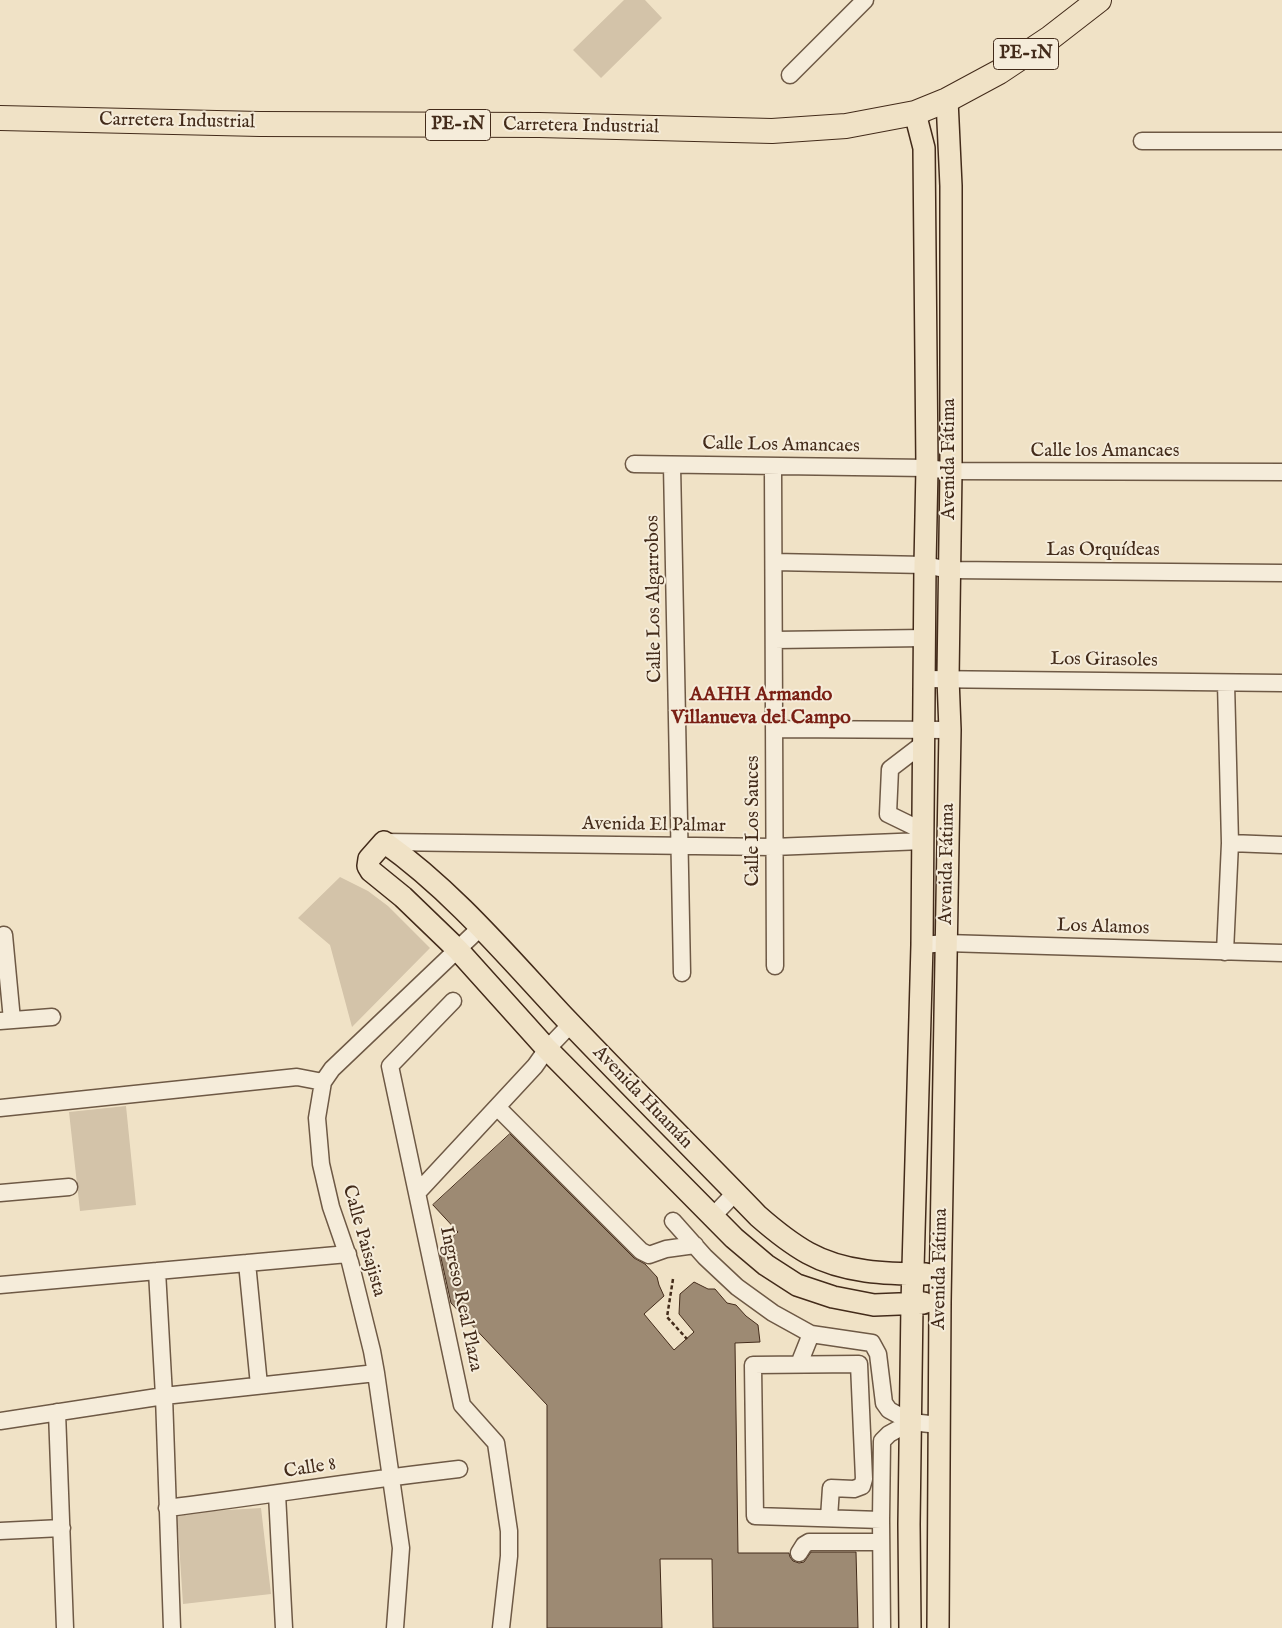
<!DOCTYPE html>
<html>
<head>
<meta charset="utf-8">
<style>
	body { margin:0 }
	canvas { display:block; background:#f0e2c6 }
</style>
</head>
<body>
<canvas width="1282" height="1628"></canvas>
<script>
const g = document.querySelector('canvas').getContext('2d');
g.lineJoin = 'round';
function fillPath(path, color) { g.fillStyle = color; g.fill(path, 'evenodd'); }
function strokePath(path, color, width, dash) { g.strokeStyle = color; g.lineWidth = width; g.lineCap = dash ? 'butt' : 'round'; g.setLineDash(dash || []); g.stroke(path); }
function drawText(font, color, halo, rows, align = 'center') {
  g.font = font + ' "IM FELL English",serif'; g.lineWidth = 4; g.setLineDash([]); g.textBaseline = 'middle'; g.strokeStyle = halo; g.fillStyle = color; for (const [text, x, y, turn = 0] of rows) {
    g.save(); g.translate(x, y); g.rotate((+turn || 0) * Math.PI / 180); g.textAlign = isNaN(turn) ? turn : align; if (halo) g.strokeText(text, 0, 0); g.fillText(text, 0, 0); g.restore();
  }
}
fillPath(new Path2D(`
	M624,0h21l17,18 -61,60 -28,-28z
	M340,877l28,14 20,15 42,42 -78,79 -22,-82 -32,-27z
	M126,1106l10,99 -56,6 -11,-99z
	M261,1508l10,86 -88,10 -6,-91z`), '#d3c3a9');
const building = new Path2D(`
	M510,1134l124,124 11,6 12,13 2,8 5,11 -20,18 30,36 20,-18 -15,-18 1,-20 14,-12 14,7h7l12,14 9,2 10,11 12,9 2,17 -25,1 3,210h51l1,4 3,4 6,2 5,-1 7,-10h45l2,76h-145l-1,-69h-52l2,69h-115v-223l-96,-102 -12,-54 19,-17 -25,-27z`);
fillPath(building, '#9d8a73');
strokePath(building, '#432b1a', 1);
const minor = new Path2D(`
	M790,75l75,-75
	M1142,141h140
	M634,464l293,4 24,3 331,1
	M672,465l10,508
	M773,467l2,499
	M774,562l151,3 24,5 333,3
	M774,640l151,-2
	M925,679l357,4
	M775,729l175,1
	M923,831l-35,-17 2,-45 34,-26
	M384,842l389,5 150,-6
	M1230,843l52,2
	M4,935l8,85
	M922,945l24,-2 336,10
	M1225,952l5,-109 -4,-160
	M0,1021l52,-4
	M497,1107l144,144 8,4 17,-6 29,-4
	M0,1108l297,-31 26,5
	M0,1193l69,-6
	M417,1193l-27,-127 63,-65
	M713,1216l22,-23
	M673,1221l32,36 32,30 36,26 38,21 61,9 6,11 6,49 5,7 22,12 28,3
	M247,1263l12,122
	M157,1271l7,125 8,232
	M0,1285l348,-31
	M799,1364l12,-30
	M57,1412l8,216
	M0,1421l164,-25 212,-23
	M277,1494l7,134
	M167,1508c97,-12 194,-28 292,-39
	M829,1518l2,-30 23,1 8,-3 2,-7 -5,-115 -106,1 2,151 126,4
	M0,1531l62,-3
	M799,1553l5,-8 5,-3h72
	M395,1628l6,-80 -25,-175 -4,-22 -22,-89 -19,-55 -10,-43 -4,-46 6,-36 9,-13 148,-141
	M501,1628l8,-72v-25l-13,-88 -34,-38 -45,-212 118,-127 12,-17 24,-25
	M882,1628l-1,-108 1,-79 7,-7 22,-12`);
const major = new Path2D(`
	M924,1303l-50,2 -41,-8 -36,-12 -31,-20 -32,-27 -187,-189 -89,-99 -55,-53 -32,-26 -3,-5 1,-7 15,-17c69,49 124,115 181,176 64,67 129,132 193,198 16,14 32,27 50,37 36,20 79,21 118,21
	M910,1628l-1,-104 3,-220 10,-359 3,-380 2,-97 -3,-320 -9,-35
	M938,1628l2,-326 10,-572 -2,-52 3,-207v-285l-4,-86`);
const highway = new Path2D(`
	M0,118l260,6 279,1 233,6 74,-5 69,-13 32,-13 52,-28 51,-34 49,-38`);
strokePath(minor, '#6e5945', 19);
strokePath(major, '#432b1a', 24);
strokePath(highway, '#432b1a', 26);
strokePath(new Path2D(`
	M673,1279l-6,38 20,22`), '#432b1a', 2.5, [4, 2.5]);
strokePath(minor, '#f5ecda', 16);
strokePath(major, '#f0e2c6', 21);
strokePath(highway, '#f0e2c6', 24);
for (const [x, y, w] of [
	[1026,54,65],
	[458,125,65]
]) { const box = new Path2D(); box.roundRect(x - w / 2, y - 15.5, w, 31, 4); g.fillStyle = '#f5ecda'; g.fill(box); strokePath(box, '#432b1a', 1); }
drawText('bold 18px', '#432b1a', null, [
	["PE-1N",1026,54],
	["PE-1N",458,125]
]);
drawText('19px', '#432b1a', '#f5ecda', [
	["Carretera Industrial",177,122,1],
	["Carretera Industrial",581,127,1],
	["Calle Los Amancaes",781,446,1],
	["Calle los Amancaes",1105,452],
	["Avenida Fátima",950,459,-90],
	["Las Orquídeas",1103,551],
	["Calle Los Algarrobos",655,599,-91],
	["Los Girasoles",1104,661,1],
	["Calle Los Sauces",754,821,-90],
	["Avenida El Palmar",654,826,1],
	["Avenida Fátima",948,864,-89],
	["Los Alamos",1103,928,2],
	["Avenida Huamán",642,1098,46],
	["Calle Paisajista",363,1241,74],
	["Avenida Fátima",941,1269,-89],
	["Ingreso Real Plaza",460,1299,78],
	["Calle 8",310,1469,-9]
]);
drawText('bold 20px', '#7a1f14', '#f5ecda', [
	["AAHH Armando",761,696],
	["Villanueva del Campo",761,719]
]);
</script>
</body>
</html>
